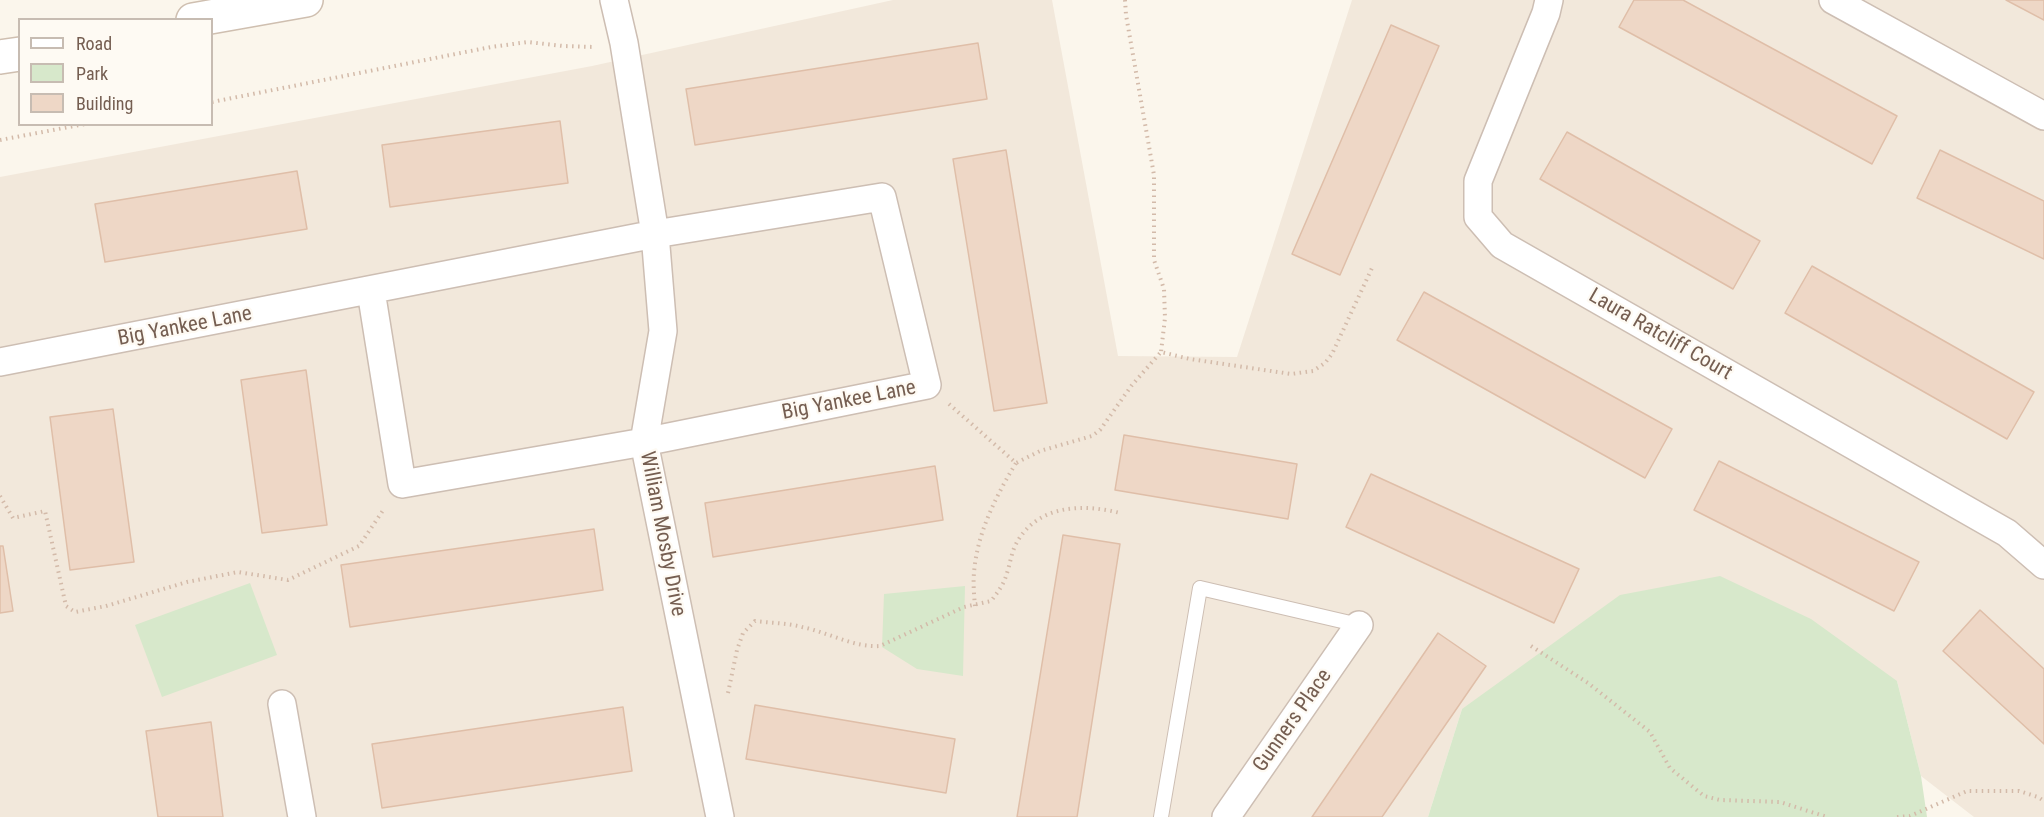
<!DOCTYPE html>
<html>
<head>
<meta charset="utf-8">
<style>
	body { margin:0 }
	#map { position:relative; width:2044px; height:817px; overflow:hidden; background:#fbf6ec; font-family:"Roboto Condensed",sans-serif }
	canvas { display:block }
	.legend { position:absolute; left:18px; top:18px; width:195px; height:108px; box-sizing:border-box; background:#fefaf3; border:2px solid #c7bcb2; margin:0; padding:8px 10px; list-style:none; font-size:18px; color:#755e51 }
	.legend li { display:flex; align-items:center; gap:12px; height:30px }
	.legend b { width:30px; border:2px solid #c7bcb2 }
</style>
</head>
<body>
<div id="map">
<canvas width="2044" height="817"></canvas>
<ul class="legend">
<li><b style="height:8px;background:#fff"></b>Road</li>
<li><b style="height:16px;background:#d7e8cb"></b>Park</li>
<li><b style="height:16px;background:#eed7c6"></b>Building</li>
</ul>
</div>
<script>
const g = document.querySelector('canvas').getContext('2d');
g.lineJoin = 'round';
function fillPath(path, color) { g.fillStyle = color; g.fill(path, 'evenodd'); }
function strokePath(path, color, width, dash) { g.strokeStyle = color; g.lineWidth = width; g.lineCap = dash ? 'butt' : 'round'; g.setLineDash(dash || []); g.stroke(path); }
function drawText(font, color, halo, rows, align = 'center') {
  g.font = font + ' "Roboto Condensed",sans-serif'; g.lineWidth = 4.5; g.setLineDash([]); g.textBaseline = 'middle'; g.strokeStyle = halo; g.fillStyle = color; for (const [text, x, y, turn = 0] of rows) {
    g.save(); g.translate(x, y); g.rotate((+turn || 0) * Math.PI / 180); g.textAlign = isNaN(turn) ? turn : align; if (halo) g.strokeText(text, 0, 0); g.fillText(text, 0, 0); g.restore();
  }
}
fillPath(new Path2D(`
	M893,0h159l66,356 119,1 115,-357h692v817h-70l-53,-41 -24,-95 -435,28 -34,108h-1428v-640l592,-111z`), '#f2e8db');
fillPath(new Path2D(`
	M1720,576l91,43 86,62 24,95 6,41h-499l34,-108 158,-114z
	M250,583l27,72 -115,42 -27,-72z
	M965,586l-2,90 -46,-7 -35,-22 2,-53z`), '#d7e8cb');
const building = new Path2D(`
	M1634,0h49l214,116 -25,48 -253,-137z
	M2006,0h38v20z
	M1391,25l48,21 -99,229 -48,-21z
	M978,43l9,56 -292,46 -9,-56z
	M560,121l8,62 -178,24 -8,-62z
	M1567,132l193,109 -27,48 -193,-110z
	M1006,150l41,253 -53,8 -41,-252z
	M1940,150l104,51v58l-127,-61z
	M297,171l10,58 -202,33 -10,-58z
	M1812,266l222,126 -27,47 -222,-126z
	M1424,292l248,137 -27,49 -248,-138z
	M306,370l21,155 -65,8 -21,-153z
	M113,409l21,153 -64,8 -20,-153z
	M1124,435l173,29 -9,55 -173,-29z
	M1719,461l200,101 -25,49 -200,-101z
	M935,466l8,54 -230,37 -8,-54z
	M1371,474l208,95 -25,54 -208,-96z
	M594,529l9,61 -253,37 -9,-62z
	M1063,535l57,9 -43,273h-60z
	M0,546h3l10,65 -13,2z
	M1980,610l64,59v75l-101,-93z
	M1438,633l48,33 -104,151h-70z
	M755,705l200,34 -9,54 -200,-34z
	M623,707l9,64 -250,37 -10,-64z
	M211,722l12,95h-65l-12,-86z`);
fillPath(building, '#eed7c6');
strokePath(building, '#dfbea8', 1.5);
const lane = new Path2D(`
	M1161,817l39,-229 159,37`);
const street = new Path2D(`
	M614,0l10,43 31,191 8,97 -19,111 76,375
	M1549,0l-3,13 -68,168v36l24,28 505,288 37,32
	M1833,0l211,116
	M0,362l655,-128 227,-37 45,188 -283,57 -242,42 -31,-193
	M282,704l20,113
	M1226,817l133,-192`);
const secondary = new Path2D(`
	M193,20l113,-20
	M0,57l20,-3`);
strokePath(lane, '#cdbeb3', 16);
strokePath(street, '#cdbeb3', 30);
strokePath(secondary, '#cfbfb0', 36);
strokePath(new Path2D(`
	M1125,0l1,15 28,160v85l10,29 1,29 -4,34
	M212,102l279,-55 37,-5 35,4 32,1
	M0,140l85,-16
	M949,404l67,59 24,-12 52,-15 8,-6 32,-45 29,-33 29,7 101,15 22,-3 12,-8 7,-9 40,-86
	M0,496l13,22 32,-7 21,95 9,6 31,-6 81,-24 51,-10 50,8 71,-34 25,-37
	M975,606c-1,-11 -2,-23 -1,-33 3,-40 22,-77 42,-110
	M1531,646l57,37 62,49 20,36 34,28 16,4 60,2 47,15
	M728,693l9,-43 6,-17 12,-12c16,2 32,2 47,6 25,5 53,21 78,19l84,-39 27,-6c7,-9 13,-17 16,-28 3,-9 4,-18 8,-27 20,-41 66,-43 105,-33
	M1897,817l13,-1 57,-25h52l19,6 6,4`), '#d3baa9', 4, [1.5, 4.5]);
strokePath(lane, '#fff', 14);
strokePath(street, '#fff', 27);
strokePath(secondary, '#fff', 33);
drawText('21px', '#755e51', '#fefaf3', [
	["Big Yankee Lane",185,327,-11],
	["Laura Ratcliff Court",1660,335,30],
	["Big Yankee Lane",849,401,-11],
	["William Mosby Drive",662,534,79],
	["Gunners Place",1293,721,-55]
]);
</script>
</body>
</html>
